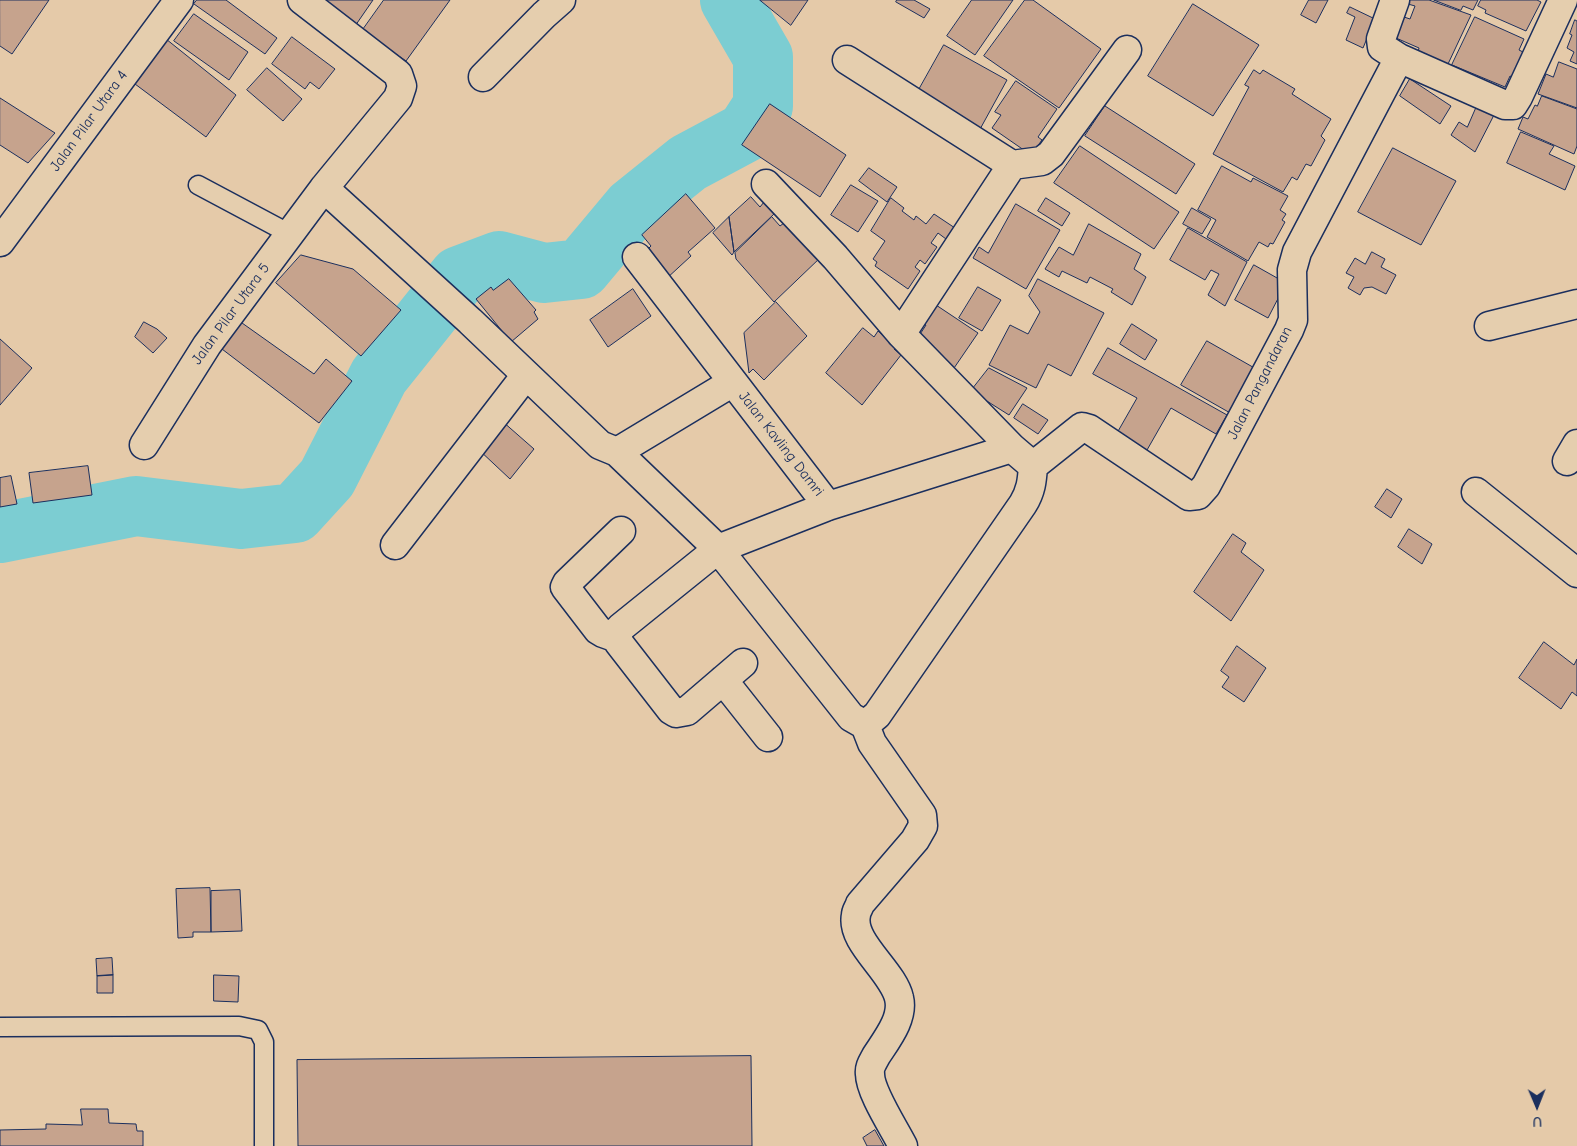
<!DOCTYPE html>
<html>
<head>
<meta charset="utf-8">
<style>
	body { margin:0 }
	#map { position:relative; width:1577px; height:1146px; overflow:hidden; background:#e5caa9; font-family:"Comic Neue",sans-serif }
	canvas { display:block }
	.north { position:absolute; left:1512px; top:1081px; width:50px; height:50px; -webkit-text-stroke:4px #e5ceae; paint-order:stroke; rotate:179deg; font-size:14px; font-weight:700; line-height:20px; text-align:center; color:#1b2f5e }
	.north::after { content:''; display:block; margin:auto; width:18px; height:22px; background:#1b2f5e; clip-path:polygon(50% 0,100% 100%,50% 72%,0 100%) }
</style>
</head>
<body>
<div id="map">
<canvas width="1577" height="1146"></canvas>
<div class="north">U</div>
</div>
<script>
const g = document.querySelector('canvas').getContext('2d');
g.lineJoin = 'round';
function strokePath(path, color, width, dash) { g.strokeStyle = color; g.lineWidth = width; g.lineCap = dash ? 'butt' : 'round'; g.setLineDash(dash || []); g.stroke(path); }
function fillPath(path, color) { g.fillStyle = color; g.fill(path, 'evenodd'); }
function drawText(font, color, halo, rows, align = 'center') {
  g.font = font + ' "Comic Neue",sans-serif'; g.lineWidth = 5; g.setLineDash([]); g.textBaseline = 'middle'; g.strokeStyle = halo; g.fillStyle = color; for (const [text, x, y, turn = 0] of rows) {
    g.save(); g.translate(x, y); g.rotate((+turn || 0) * Math.PI / 180); g.textAlign = isNaN(turn) ? turn : align; if (halo) g.strokeText(text, 0, 0); g.fillText(text, 0, 0); g.restore();
  }
}
strokePath(new Path2D(`
	M0,533l136,-27 105,13 54,-6 32,-35 52,-102 80,-100 40,-15 45,12 37,-4 51,-61 56,-45 58,-31 17,-26v-49l-33,-57`), '#7ccdd2', 60);
const building = new Path2D(`
	M0,0h49l-37,54 -12,-8z
	M197,0h29l51,38 -12,16 -71,-50z
	M313,0h60l-20,29z
	M384,0h66l-44,61 -44,-30z
	M760,0h48l-17,25z
	M897,0h17l16,9 -6,9 -28,-16z
	M972,0h41l-38,55 -28,-19z
	M1025,0h8l68,49 -42,59 -75,-52z
	M1309,0h19l-12,23 -15,-8z
	M1410,0h19l42,15 -23,49 -30,-12 1,-4 -23,-10 8,-21 6,2 5,-13 -7,-2z
	M1434,0h44l-5,10 -10,-4 -2,4z
	M1481,0h56l4,2 -15,29 -41,-18 1,-3 -8,-4z
	M1193,4l66,41 -46,71 -65,-40z
	M1350,7l25,12 -12,29 -17,-8 9,-23 -8,-4z
	M194,14l54,38 -19,28 -55,-39z
	M1475,17l49,22 -5,11 6,3 -11,25 -4,-2 -5,11 -53,-22z
	M1575,20l2,1v43l-7,-3 4,-9 -7,-4 5,-13 -2,-1z
	M292,37l43,32 -16,20 -9,-7 -5,7 -33,-25z
	M166,39l70,56 -30,42 -75,-56z
	M944,45l63,35 -28,51 -63,-36z
	M1559,62l18,7v39l-39,-14 8,-20 7,3z
	M267,68l35,31 -19,22 -36,-31z
	M1254,70l6,4 3,-4 32,19 -3,5 39,25 -10,17 4,4 -14,26 -5,-2 -9,16 -5,-3 -9,15 -70,-38 36,-67 -4,-2z
	M1410,79l41,27 -11,18 -40,-28z
	M1016,81l41,28 -19,28 4,3 -11,15 -39,-27 9,-13 -6,-3z
	M1542,96l35,13v37l-3,8 -56,-25 5,-12 5,2 7,-14 2,1z
	M0,98l55,35 -27,30 -28,-18z
	M770,104l76,51 -26,42 -78,-52z
	M1105,106l90,58 -19,30 -91,-58z
	M1477,106l17,9 -19,37 -24,-17 8,-13 8,5z
	M1521,132l33,14 -5,8 26,12 -10,24 -58,-27z
	M1080,146l99,66 -25,37 -100,-66z
	M1393,148l63,33 -35,64 -63,-33z
	M1222,166l29,16 2,-4 35,18 -8,14 6,4 -4,6 3,2 -12,22 -3,-1 -2,4 -9,-5 -11,19 -41,-24 9,-17 -18,-10z
	M869,168l28,19 -10,15 -28,-21z
	M851,185l27,16 -20,31 -27,-17z
	M686,194l29,34 -27,24 3,4 -25,23 -21,-27 6,-6 -9,-11z
	M751,197l9,10 4,-5 10,12 -40,38 -5,-35z
	M891,198l13,10 -2,3 12,9 2,-4 10,8 8,-10 24,16 -8,12 -12,-9 -7,10 6,4 -12,17 -5,-4 -5,7 5,4 -12,18 -33,-23 2,-4 -4,-3 12,-18 -14,-10z
	M1046,198l24,15 -8,13 -24,-15z
	M1016,204l44,26 -34,59 -53,-31 6,-11 9,6z
	M1192,208l19,11 -9,15 -19,-10z
	M729,217l5,35 -2,3 -19,-22z
	M772,217l8,9 4,-3 10,11 6,-5 21,28 -47,45 -38,-43 -1,-6z
	M1089,224l52,30 -7,15 12,8 -14,28 -21,-13 2,-3 -23,-12 -3,6 -25,-12 -3,6 -14,-8 14,-22 14,8z
	M1188,228l59,34 -22,44 -17,-11 11,-21 -8,-4 -6,10 -35,-20z
	M1372,252l13,7 -4,8 15,8 -10,19 -14,-7 -8,1 -4,7 -12,-7 6,-11 -8,-4 9,-15 10,6z
	M301,255l52,14 48,41 -40,46 -85,-73z
	M1254,265l32,18 -18,35 -33,-18z
	M509,279l27,31 -2,2 4,7 -27,23 -35,-43 15,-12 2,3z
	M1038,279l66,34 -33,63 -23,-12 -12,24 -47,-23 21,-40 18,9 12,-22 -11,-16z
	M978,287l23,13 -19,31 -23,-13z
	M633,289l18,27 -43,31 -18,-27z
	M930,301l48,32 -26,38 -39,-26 13,-20 -8,-6z
	M776,302l31,34 -43,44 -11,-11 -4,4 -5,-40z
	M235,318l79,56 12,-15 26,22 -33,42 -101,-77z
	M144,322l13,7 10,9 -14,15 -18,-16z
	M1132,324l25,16 -12,20 -25,-16z
	M863,328l11,9 4,-6 18,16 -2,2 7,6 -39,50 -36,-32z
	M0,339l32,29 -32,37z
	M1207,341l51,29 -26,44 -51,-29z
	M1108,348l119,67 -11,19 -45,-26 -24,42 -30,-17 20,-35 -44,-24z
	M989,368l38,20 -18,27 -38,-24z
	M1023,404l25,16 -10,14 -24,-16z
	M502,421l32,28 -24,30 -32,-30z
	M88,466l4,29 -59,8 -4,-30z
	M11,476l6,28 -17,3v-29z
	M1387,489l15,10 -11,19 -16,-11z
	M1409,529l23,15 -10,20 -24,-17z
	M1233,534l13,9 -5,9 23,18 -33,51 -37,-29z
	M1544,642l30,23 3,-6v37l-5,-4 -11,17 -42,-31z
	M1237,646l29,22 -22,34 -22,-15 7,-10 -8,-6z
	M210,888l1,44h-18v5l-15,1 -2,-49z
	M240,890l2,41 -31,1v-41z
	M112,958l1,17 -16,1 -1,-17z
	M113,975v18h-16v-17z
	M214,975l25,1 -1,26 -24,-1z
	M751,1056l1,90h-454l-1,-86z
	M81,1109h27l1,14 27,1 1,7h6v15h-143v-16l46,-1v-5l36,1z
	M875,1130l9,16h-17l-4,-8z`);
fillPath(building, '#c6a38d');
strokePath(building, '#1b2f5e', 1);
const lane = new Path2D(`
	M198,185l92,49
	M0,1027l239,-1 19,4 6,12v104`);
const street = new Path2D(`
	M1395,0l-14,39 1,8 17,11 106,47h8l5,-8 45,-97
	M847,60l165,105
	M483,77l61,-62 17,-15
	M766,184l69,73 66,77 111,114
	M324,188l146,133 130,124 17,7 116,-70 95,124
	M0,242l179,-242
	M637,257l96,125
	M1489,326l88,-22
	M901,334l111,-169 30,-4 9,-7 76,-104
	M144,445l63,-100 117,-157 74,-90 4,-12 -4,-12 -96,-74
	M617,452l101,97 133,168 14,8
	M1567,461l10,-17
	M1033,466l49,-39 7,2 100,67 9,-1 8,-9 83,-156 4,-10 -1,-50 5,-18 102,-194
	M1476,492l101,81
	M395,545l131,-170
	M617,638l-14,-5 -5,-3 -33,-43 2,-4 54,-52
	M743,663l-56,48 -11,2 -5,-3 -52,-67 -2,-5 3,-10 98,-79 110,-43 184,-58 21,18
	M723,680l45,57
	M865,725l7,18 50,72 1,11 -8,14 -55,64c-1,4 -4,7 -4,11 -6,27 37,56 43,83 5,20 -12,41 -23,58 -3,6 -7,11 -6,18 0,18 24,54 33,72
	M865,725l12,-10 146,-211c8,-13 9,-23 10,-38`);
strokePath(lane, '#1b2f5e', 21);
strokePath(street, '#1b2f5e', 31);
strokePath(lane, '#e5ceae', 18);
strokePath(street, '#e5ceae', 28);
drawText('15px', '#1b2f5e', '#e5ceae', [
	["Jalan Pilar Utara 4",89,121,-54],
	["Jalan Pilar Utara 5",231,314,-54],
	["Jalan Pangandaran",1260,383,-63],
	["Jalan Kavling Damri",781,444,52]
]);
</script>
</body>
</html>
